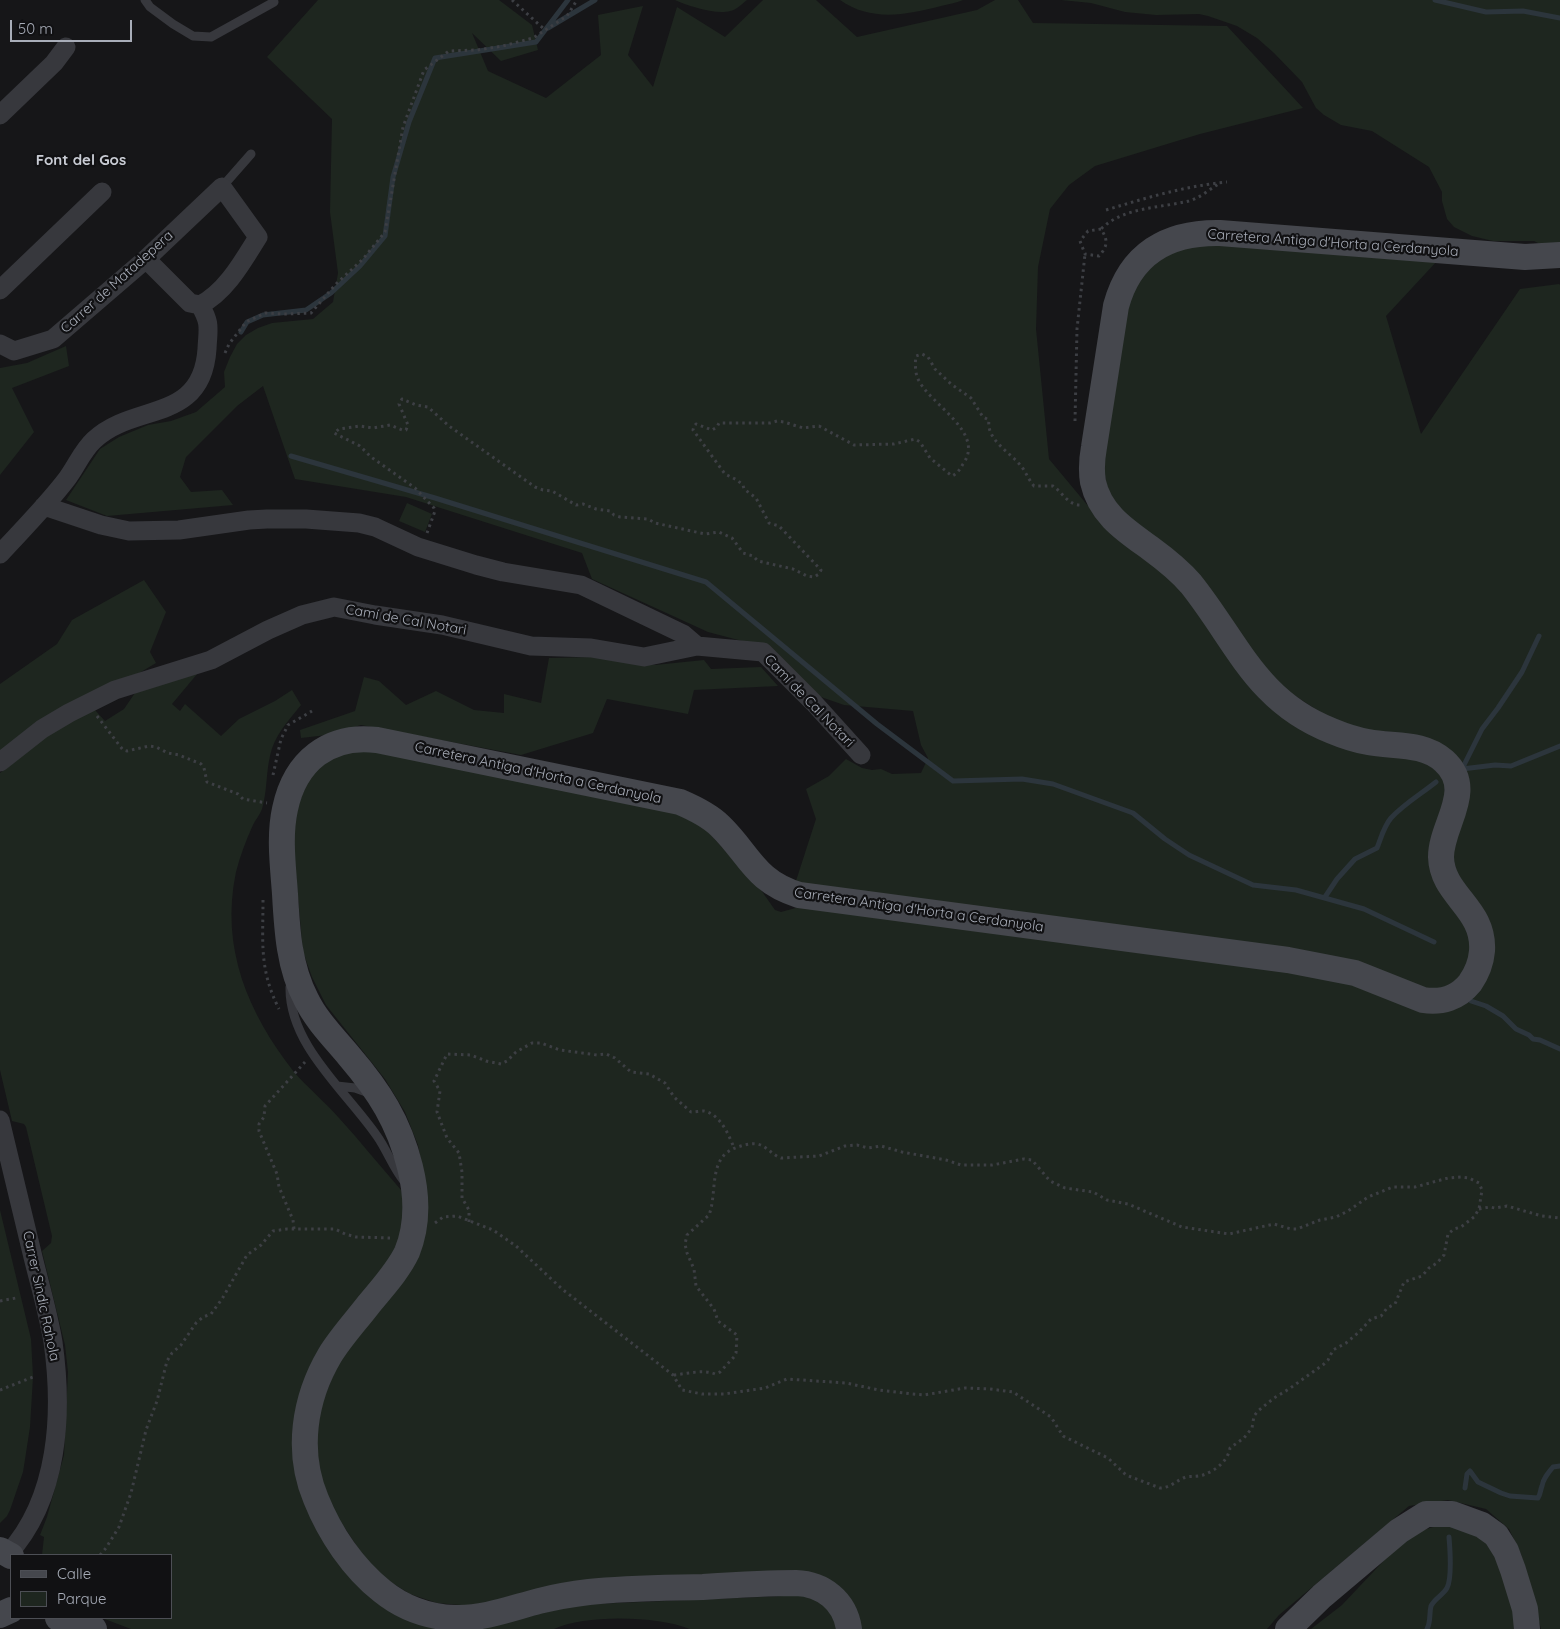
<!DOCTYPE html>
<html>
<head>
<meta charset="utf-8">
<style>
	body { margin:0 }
	#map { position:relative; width:1560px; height:1629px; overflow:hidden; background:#161618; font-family:Quicksand,sans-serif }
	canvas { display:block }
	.legend { position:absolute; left:10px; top:1554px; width:162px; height:65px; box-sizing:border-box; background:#111113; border:1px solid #4d4f55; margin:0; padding:6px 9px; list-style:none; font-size:15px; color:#a8adb8 }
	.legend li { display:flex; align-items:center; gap:10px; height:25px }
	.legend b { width:25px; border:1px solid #4d4f55 }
	.scale { position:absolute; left:10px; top:20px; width:122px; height:22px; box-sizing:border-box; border:2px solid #a8adb8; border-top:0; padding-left:6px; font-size:15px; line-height:18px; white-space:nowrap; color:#a8adb8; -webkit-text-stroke:4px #111113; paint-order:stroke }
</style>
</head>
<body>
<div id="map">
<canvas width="1560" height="1629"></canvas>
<ul class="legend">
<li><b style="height:6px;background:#45474d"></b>Calle</li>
<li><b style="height:14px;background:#1e261f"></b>Parque</li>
</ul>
<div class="scale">50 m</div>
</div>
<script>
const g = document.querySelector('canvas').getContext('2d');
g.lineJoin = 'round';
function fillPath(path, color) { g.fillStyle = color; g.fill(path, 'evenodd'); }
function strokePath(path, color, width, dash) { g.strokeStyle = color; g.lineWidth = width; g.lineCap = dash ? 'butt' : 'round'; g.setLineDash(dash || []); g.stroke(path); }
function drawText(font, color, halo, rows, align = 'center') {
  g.font = font + ' Quicksand,sans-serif'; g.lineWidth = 4.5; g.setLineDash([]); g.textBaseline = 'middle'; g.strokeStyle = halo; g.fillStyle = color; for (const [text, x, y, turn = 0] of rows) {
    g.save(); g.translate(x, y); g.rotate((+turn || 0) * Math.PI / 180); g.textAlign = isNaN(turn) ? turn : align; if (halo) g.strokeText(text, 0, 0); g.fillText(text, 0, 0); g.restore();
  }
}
fillPath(new Path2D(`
	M318,0h181l33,25 6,25 -37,11 -29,-28 16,38 58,27 55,-43 -3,-40 45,-9 -15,49 25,32 24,-80 48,30 38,-37h53l41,37 120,-27 18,-10h23l15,23 194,3 76,82 -103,26 -105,32 -26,19 -19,24 -12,58 -2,62 13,130 50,60 79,67 75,101 172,72 22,24 -5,34 33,126 -13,34 -24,14 -643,-107 21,-65 -10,-30 23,-13 17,-17 16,9 10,2 9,-1 11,5 29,-1 7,-15 -7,-13 -8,-34 -69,-6 -23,-8 -56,-50 -57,-15 -116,-53 -10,-26 -176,-56 -111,-18 -32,-93 -26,20 -51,51 -6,20 11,15 31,-2 11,15 -126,11 -41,-16 34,-51 19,-12 29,-12 23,-4 25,-9 29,-25 -1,-15 6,-15 7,-13 9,-9 12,-7 14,-5 41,-4 20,-17 5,-29 -8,-61 2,-93 -65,-62z
	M675,0h72c-5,4 -11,10 -17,11 -14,4 -42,-5 -55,-11z
	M840,0h123c-7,3 -15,4 -22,6 -35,9 -70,16 -101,-6z
	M1061,0h499v266l-18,-21 -8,-4h-41l-21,-5 -18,-9 -7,-8 -5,-18v-9l-13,-25 -57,-36 -31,-6 -17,-10 -8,-7 -14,-26 -28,-29 -17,-15 -20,-12 -29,-10 -9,-2 -43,1 -31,-3 -34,-9z
	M1203,242l235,18 -52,56 35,118 99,-145 39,-5 1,1v1344h-19l-20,-75 -12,-25 -23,-20 -38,-9 -39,6 -130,109 -12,14h-407l-24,-43 -364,20 -35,-3 -27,-9 -24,-15 -22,-22 -29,-44 -14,-35 -5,-35 4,-35 19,-47 68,-88 18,-90 -7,-38 -13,-33 -20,-33 -59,-74 -14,-28 -9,-25 -10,-108 3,-35 15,-34 18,-17 35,-10 300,59 36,16 61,67 14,20 6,2 22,-6 534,73 72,25 72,-18 -25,-112 -3,-21 16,-66 -106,-56 -35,-14 -45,-29 -162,-177 -13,-21 -5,-22 23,-159 13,-30 26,-25z
	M66,346l3,20 -57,22 22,44 -34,43v-107l27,-5z
	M407,503l25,11 -7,18 -26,-11z
	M144,580l22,32 -16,40 6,11 -156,93v-72l57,-40 15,-24z
	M593,657l62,8 49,-5 7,9 50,-2 17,19 -84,4 -6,24 -81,-15 -14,34 -72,22 -160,-30 -34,10 -26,3 -1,-8 55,-19 9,-34 15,4 27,24 30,-14 38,19 30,3v-19l37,9 8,-45z
	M203,667l-31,37 8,7 5,-7 36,32 18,-17 36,-18 17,-11 9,15c-13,16 -27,31 -31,51 -4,17 -3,37 -8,53 -2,6 -7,11 -9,16 -7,15 -13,31 -17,47 -16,76 12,141 58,200 14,16 31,30 45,46 21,23 41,48 62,72l3,11 -4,45 -64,87 -35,145 102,134 404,-17 21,11 10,23h-148c-32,-13 -104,-15 -136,0h-423l-29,-11h69v-63h-129l2,-18 -4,-2 7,-18 17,-62 4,-83 -3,-27 -23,-94 9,-8 1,-7 -26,-109 -2,-3 -12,-3 -12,-51v-297c19,-13 35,-31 56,-44 12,-7 26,-13 38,-20l11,12 19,-12 15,-22z
	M0,1210l31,129 2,38 -3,50 -4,26 -3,19 -13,38 -3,6 -7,7z
	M1447,1523l37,16 19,28 15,62h-207l31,-24 67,-71z`), '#1e261f');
strokePath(new Path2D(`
	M1435,0l51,12 37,-1 37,7
	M548,28l47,-28
	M241,332l6,-10 16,-7 43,-5 25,-17 29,-27 25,-30 8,-59 5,-17 11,-38 26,-64 101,-16 32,-42
	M291,456l144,42 271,84 171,142 76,57 69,-2 31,5 80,29 32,26 24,16 64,30 43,5 68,19 70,33
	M1462,769l20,-40 16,-21 24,-36 17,-36
	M1462,769l33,-4 16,1 49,-20
	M1325,897l12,-18 18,-20 22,-11c4,-10 7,-22 14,-30 13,-14 30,-24 45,-36
	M1471,1001l15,5 17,10 13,13 13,6 4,4 7,1 20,9
	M1465,1488l2,-14 3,-3 8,11 23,11 9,3 28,2c3,-5 2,-7 4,-12 1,-7 6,-13 11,-19l7,-1
	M1427,1629c4,-7 2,-15 4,-23 3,-7 12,-11 16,-18 5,-10 3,-39 2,-51`), '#2c353c', 5);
strokePath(new Path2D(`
	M512,0l33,30
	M1106,210c40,-12 79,-24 121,-28
	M1101,229l-13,2 -8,10 5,13 14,2c9,-10 9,-16 2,-27 22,-22 59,-21 88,-28 11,-3 21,-12 31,-18
	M225,353l4,-9 17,-22 19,-9 20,1 26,-1 25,-29 27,-25 22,-27 18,-105 21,-57 25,-19 28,-1 26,-4 30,-8 34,-22 10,-16
	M1075,421l2,-92 8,-75
	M427,533l8,-22 -1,-3 -19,-20 -44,-31 -11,-11 -26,-13 5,-4 21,-3 13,2 17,-3 12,5h4l2,-5 -9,-21 3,-5 14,6 12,2 21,19 86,61 8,3 9,1 24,14 7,-1 13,5 14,2 4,4 6,2 28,2 7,4 50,11 14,-2 13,6 11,15 10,3 5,5 35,8 14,7 7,1 5,-3 2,-4 -42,-44 -10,-3 -13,-25 -12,-9 -1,-4 -6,-5 -12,-6 -32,-44 1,-4 2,-2 16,6 5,-3 2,-4h51l7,-2 7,1 19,6 16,-2 35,19 40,-1 21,-5 5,3 10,16 22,18c6,-3 8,-7 11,-12 23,-32 -33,-59 -45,-85 -3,-6 -3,-17 -2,-23l6,-2 6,3 7,12 16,15 20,14 12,19 6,3c-3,20 21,32 32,46 5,6 7,13 13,20h19c9,6 15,19 27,19
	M97,716l26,34 4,1 22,-5 7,1 12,6 11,2 22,9 3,4 3,14 31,12 5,5 24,4
	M273,775l8,-36 7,-14 24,-14
	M263,900c0,43 -4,69 16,109
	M1479,1209l11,-2 5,1 12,-2 35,10 18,2
	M469,1222v-12l-7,-12v-26l-3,-19 -12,-15 -10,-26 3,-21 -6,-10 13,-27 24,1 15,6 15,3 6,-3 9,-9 16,-9h9l19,7 37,5 9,-1 9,4 16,14 18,2 16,9 9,14 17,15c4,0 9,-1 13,-1 16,3 25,24 30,37
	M435,1223l8,-6 14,-1 36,14 23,16 46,43 111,86 9,15 20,4h22l41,-6 22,-9 59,4 33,7 33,4 12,1 41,-7 25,1 23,3 38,25 12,19 45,22 18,17 34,13c10,0 17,-8 26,-11 6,-1 11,0 17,-2 12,-4 25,-14 27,-27l14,-10 8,-10 2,-12 4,-5 16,-13 15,-9 35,-25 4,-4 5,-10 13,-7 13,-11 12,-13 10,-3 6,-8 8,-4 9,-22 18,-6 7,-8 8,-5 7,-8 4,-21 6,-5 7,-2 13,-10 5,-8 3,-19 -3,-7 -10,-5 -8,-1 -13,1 -33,9h-22l-25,10 -20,14 -12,6 -16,3 -23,9h-6l-17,-5 -45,10 -47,-7 -54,-23 -21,-4 -14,-8 -28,-4 -15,-7 -18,-21 -8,-1 -32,6h-31l-15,-5 -44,-8 -21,-6 -13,2 -11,-3 -12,1 -26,10 -38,2c-9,-3 -14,-12 -24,-14 -6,-1 -13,1 -19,3 -31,9 -20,45 -29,68l-22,20 -2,9 2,9 7,16 2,17 18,23 4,12 19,14 -1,18 -2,4 -14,15 -5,2c-13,-5 -28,0 -42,1
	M294,1229l-1,-9 -14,-33 -2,-13 -18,-43v-7l5,-7 1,-11 40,-44
	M0,1301l16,-3
	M0,1390l33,-13
	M100,1555l6,-7 13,-21 12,-34 15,-63 11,-29 10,-40 5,-8 9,-8 15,-22 7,-6 8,-3 11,-15 25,-44 14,-10 12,-14 14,-2h48l10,5 11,3 34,1`), '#3d3f44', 3, [2.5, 4]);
strokePath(new Path2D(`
	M145,0l5,7 23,17 20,12 18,1 63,-35
	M222,187l29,-33
	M290,987c-1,58 56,104 87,149 10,14 16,32 27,45
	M337,1086l18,2 14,5`), '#37383d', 9);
strokePath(new Path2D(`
	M0,115l54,-52 12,-16
	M146,259l44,44 10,2
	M0,290l102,-98
	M0,344l14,7 39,-12 93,-80 76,-72 36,50c-15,24 -32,55 -58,68
	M44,506l57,19 28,6 50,-1 70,-10 18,-1h39l53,4 16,4 43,20 58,18 27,7 78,13 102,49 14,12 66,6 51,51 47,52
	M0,554c22,-24 46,-48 66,-74 10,-13 16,-29 28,-40 40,-38 108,-16 113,-91 1,-21 4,-25 -7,-44
	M0,762l42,-33 27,-16 46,-23 96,-30 57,-30 34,-15 32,-8 41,8 67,10 89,21 60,2 53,9 53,-11
	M0,1120c11,44 21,89 32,133 7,29 16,59 21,89 10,71 6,156 -45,212`), '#37383d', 19);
strokePath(new Path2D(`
	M0,1550l11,6
	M0,1615l11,-5
	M58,1618l36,11
	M849,1629c-4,-28 -26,-45 -53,-46 -31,0 -62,2 -93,4 -38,1 -77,1 -114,5 -17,2 -34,5 -50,9 -27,7 -55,18 -84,17 -26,-1 -52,-10 -73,-27 -29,-23 -52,-57 -66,-92 -20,-47 -12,-100 14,-144 11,-18 26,-34 39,-51 13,-16 29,-33 38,-52 11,-27 10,-57 3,-85 -11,-45 -31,-76 -61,-111 -15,-18 -33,-36 -43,-57 -17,-32 -19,-69 -21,-105 -2,-28 -6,-58 0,-85 10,-48 44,-75 92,-69l303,62c14,6 29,13 40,24 30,29 34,55 79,69l489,65 67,13 68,27c18,3 35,-2 47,-17 7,-10 11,-20 12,-32 3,-43 -40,-55 -41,-94 0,-33 35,-67 3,-96 -21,-19 -50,-14 -76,-19 -12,-2 -24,-6 -36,-11 -76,-30 -94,-88 -141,-147 -12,-14 -26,-25 -41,-36 -25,-18 -50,-34 -57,-66 -2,-12 -1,-24 1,-35l22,-141c14,-52 51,-74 104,-73l305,24 35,-2
	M1288,1629l34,-33 77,-65 27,-17h26l30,11 14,10 10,16 7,19 12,39 2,20`), '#45474d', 26);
drawText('14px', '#a8adb8', '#111113', [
	["Carretera Antiga d'Horta a Cerdanyola",1333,243,4],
	["Carrer de Matadepera",117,282,-42],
	["Camí de Cal Notari",406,620,10],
	["Camí de Cal Notari",809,701,46],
	["Carretera Antiga d'Horta a Cerdanyola",538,773,12],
	["Carretera Antiga d'Horta a Cerdanyola",919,910,8],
	["Carrer Síndic Rahola",41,1296,78]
]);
drawText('bold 15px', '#c9ccd4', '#111113', [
	["Font del Gos",81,160]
]);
</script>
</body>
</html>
